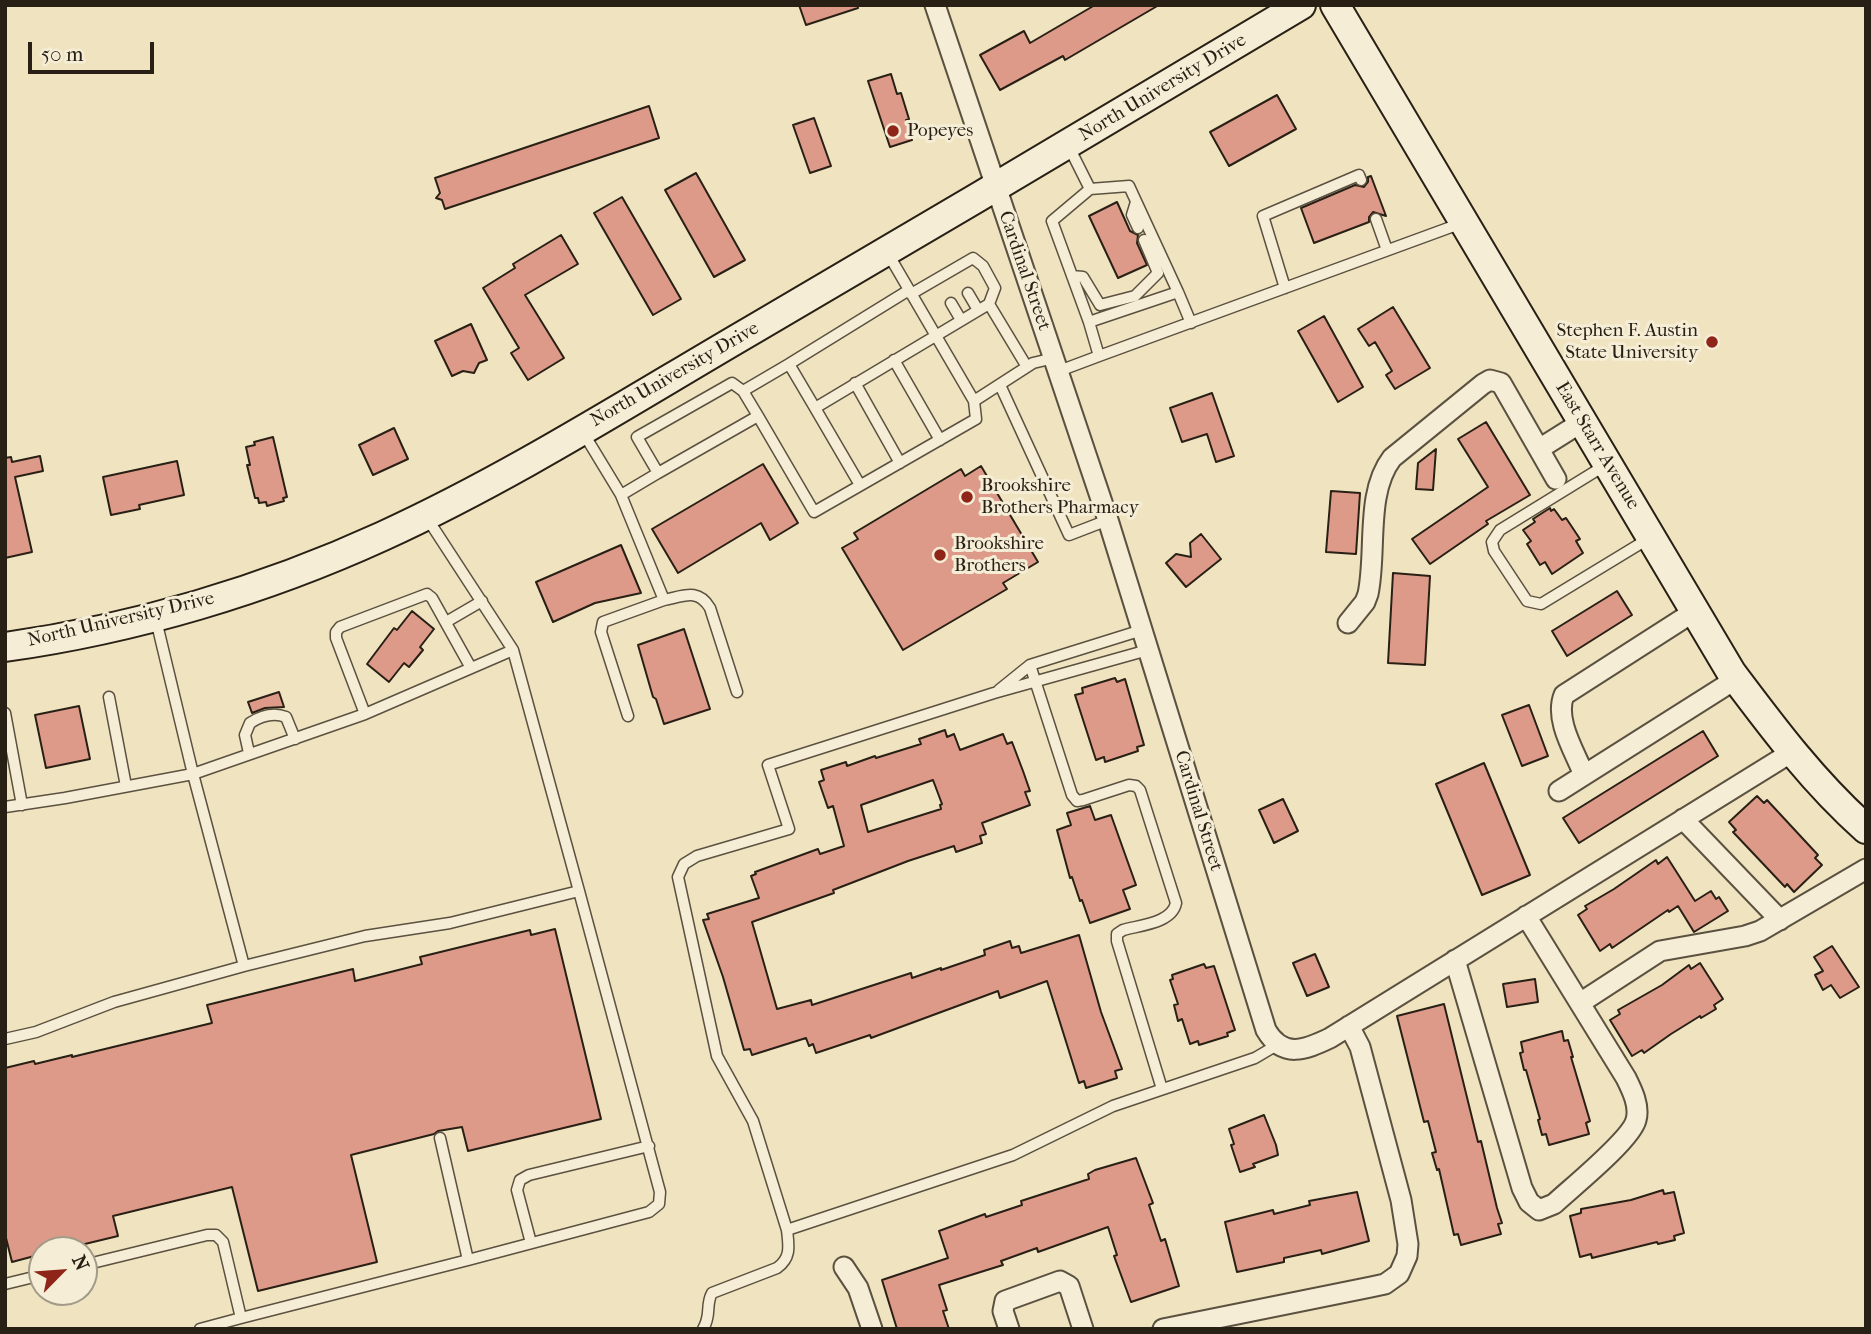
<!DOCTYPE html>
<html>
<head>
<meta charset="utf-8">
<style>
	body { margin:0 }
	#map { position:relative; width:1871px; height:1334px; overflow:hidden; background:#f0e3c0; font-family:"IM FELL French Canon",serif }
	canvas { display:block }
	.frame { position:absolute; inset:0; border:7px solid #292015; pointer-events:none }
	.north { position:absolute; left:28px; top:1236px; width:70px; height:70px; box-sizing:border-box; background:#f5edd6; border:2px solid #a39b89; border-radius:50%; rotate:65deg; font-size:19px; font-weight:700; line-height:28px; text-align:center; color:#292015 }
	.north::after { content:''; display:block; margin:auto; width:24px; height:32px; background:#8f2418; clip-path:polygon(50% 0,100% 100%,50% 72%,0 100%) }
	.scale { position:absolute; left:28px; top:42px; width:126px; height:32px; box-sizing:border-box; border:4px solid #292015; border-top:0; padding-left:9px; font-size:21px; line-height:24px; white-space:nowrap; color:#292015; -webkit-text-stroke:5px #f5edd6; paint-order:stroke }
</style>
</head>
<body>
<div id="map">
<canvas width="1871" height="1334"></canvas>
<div class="frame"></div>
<div class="north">N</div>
<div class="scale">50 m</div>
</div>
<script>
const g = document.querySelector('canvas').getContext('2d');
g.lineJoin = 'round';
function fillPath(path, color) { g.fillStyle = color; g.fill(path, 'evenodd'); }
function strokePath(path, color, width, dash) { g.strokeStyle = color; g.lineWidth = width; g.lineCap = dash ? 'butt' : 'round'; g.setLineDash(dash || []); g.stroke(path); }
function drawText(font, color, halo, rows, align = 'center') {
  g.font = font + ' "IM FELL French Canon",serif'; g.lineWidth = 6; g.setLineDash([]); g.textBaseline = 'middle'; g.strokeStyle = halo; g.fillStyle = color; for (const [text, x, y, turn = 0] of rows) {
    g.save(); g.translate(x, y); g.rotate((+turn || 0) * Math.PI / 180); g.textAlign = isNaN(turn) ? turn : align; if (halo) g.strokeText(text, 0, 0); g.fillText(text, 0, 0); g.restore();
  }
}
const building = new Path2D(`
	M799,5h58l1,3 -52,17z
	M1095,5h64l-94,55 -2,-4 -63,34 -20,-35 44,-24 6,12z
	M891,74l6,20 4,-1 8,26 -3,1 6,20 -22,7 -22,-66z
	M1277,95l19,34 -67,37 -19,-34z
	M649,106l10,32 -214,71 -3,-9 -6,-2 4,-5 -5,-15z
	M814,118l17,48 -21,7 -17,-48z
	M696,173l49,87 -31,17 -49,-87z
	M1371,176l15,40 -13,-4 -4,5v5l-55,21 -13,-35 54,-23 9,2 4,-5v-5z
	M622,197l59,102 -28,16 -59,-102z
	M1117,202l13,29 8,4 -1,8 10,22 -29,13 -29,-62z
	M561,235l17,29 -53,31 39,63 -36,22 -17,-27 8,-5 -36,-60 32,-20 -2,-4z
	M1393,307l37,61 -35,21 -9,-14 6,-4 -17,-29 -6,4 -11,-17z
	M1324,316l39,71 -25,15 -40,-71z
	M471,324l16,36 -8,3 -5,10 -11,-2 -11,5 -17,-35z
	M1212,393l22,63 -18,6 -9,-28 -25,8 -12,-34z
	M1486,422l44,73 -44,26 2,3 -58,40 -18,-25 76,-52 -30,-48z
	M394,428l14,31 -35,16 -14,-30z
	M273,437l14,60 -4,1 1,3 -17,5 -1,-4 -7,1 -1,-5h-3l-8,-33h3l-4,-18 9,-2 -1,-3z
	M1436,449l-3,41 -17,-1 2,-26z
	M40,456l3,15 -28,6 17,75 -27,6v-100l6,-1 1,5z
	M177,461l7,34 -45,10 1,4 -29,6 -8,-38z
	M763,464l35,59 -28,17 -9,-17 -83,50 -26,-44z
	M981,466l57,96 -35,21 4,6 -104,61 -61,-102 16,-9 -4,-6 107,-64 4,7z
	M1331,491l29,2 -4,61 -30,-2z
	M1550,508l1,3 3,-2 8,11 4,-2 14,21 -4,2 7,12 -31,21 -7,-12 -5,3 -13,-21 4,-3 -8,-11 12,-8 -2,-3z
	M1201,534l20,25 -35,28 -20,-24 10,-9 15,3 -1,-14z
	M621,545l20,48 -46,10 -42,19 -17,-40z
	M1393,573l37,3 -5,89 -37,-2z
	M1617,591l15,24 -65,41 -15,-25z
	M412,611l22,18 -14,18 3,3 -14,17 -5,-4 -15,19 -22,-18 27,-36 3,2z
	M684,629l26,80 -46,15 -8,-25 -3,-2 -15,-52z
	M1115,678l2,4 8,-3 19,66 -7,2 1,4 -33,11 -1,-5 -8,3 -21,-65 8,-2 -1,-5z
	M279,692l5,15 -19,1 -13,5 -4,-11z
	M1529,705l19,51 -26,10 -20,-51z
	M79,706l11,53 -44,9 -11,-53z
	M945,730l2,7 7,-3 6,16 43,-16 4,10 5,-2 11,29 7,20 -5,1 5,13 -48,18 4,11 -6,2 2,7 -26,9 -2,-6 -46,15 -75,29 1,3 -82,29 25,87 34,-9 1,5 99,-32 1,5 29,-10v2l44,-15 -1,-5 26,-9 2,7 7,-2 2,7 58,-18 22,77 21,57 -7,2 2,7 -31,10 -2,-7 -5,2 -32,-102 -47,17 -2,-7 -119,44 -8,3 -1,-3 -54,18 -3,-9 -4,2 -3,-8 -54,17 -2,-6 -6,1 -21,-73 -20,-57 6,-1 -2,-5 52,-16 -8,-22 5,-2 -1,-2 63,-23 2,5 24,-8 -11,-40 -5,2 -9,-26 5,-2 -3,-10 25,-8 1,4 28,-10 1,2 45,-14 -2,-5zM933,780l9,24 -2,1 1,4 -73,23 -7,-27z
	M1703,731l15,25 -139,87 -16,-25z
	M1484,763l46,112 -48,20 -46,-111z
	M1757,796l7,7 3,-3 51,55 -3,3 7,7 -28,27 -7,-8 -2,3 -52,-55 3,-2 -7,-8z
	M1283,799l15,32 -24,12 -15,-33z
	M1090,806l5,14 16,-5 25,70 -13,5 7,19 -40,14 -8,-23 -2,1 -8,-24 -2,1 -13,-48 14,-5 -4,-12z
	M1667,857l28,44 16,-10 5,8 3,-2 9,14 -34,21 -16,-26 -9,6 -1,-2 -56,38 -2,-4 -10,7 -22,-36 9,-6 -2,-3 29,-17 42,-29 2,4z
	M555,929l46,190 -133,32 -6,-24 -24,4 -4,3 -83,21 26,107 -119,29 -26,-104 -119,29 5,20 -58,14h-18v4l-30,8 -7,-28v-166l29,-7 1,3 37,-9v2l140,-34 -5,-18 146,-36 2,12 67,-17 -2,-7 110,-27 1,5z
	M1832,946l27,41 -19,11 -9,-13 -8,5 -8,-15 8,-4 -9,-14z
	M1315,954l14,33 -22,9 -14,-33z
	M1700,963l23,36 -9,6 2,4 -15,9 -1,-2 -29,18 -27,19 -2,-3 -10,6 -22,-36 10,-6 -2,-4 44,-25 27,-20 2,4z
	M1204,964l2,4 8,-2 21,64 -8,3 1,3 -29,9 -1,-4 -8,3 -8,-25 -4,2 -4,-16 4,-1 -8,-24 3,-1 -1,-4z
	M1535,979l3,23 -31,5 -4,-23z
	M1444,1004l34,138 3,-1 16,67 5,15 -4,1 3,10 -40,11 -3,-11 -4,1 -15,-66 -2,1 -5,-17 4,-1 -8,-31 -4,1 -27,-106z
	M1562,1031l2,10 4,-1 5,17h-2l19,64 -4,2 3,11 -40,11 -3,-11 -4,1 -4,-15 2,-1 -14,-49h-2l-4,-17 3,-1 -2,-10z
	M1264,1115l12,30 2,10 -25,9 2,3 -15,5 -9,-27 3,-1 -5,-15z
	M1136,1158l17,45 -4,2 12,36 4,-2 14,47 -48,16 -17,-46 3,-1 -9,-28 -70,25 -1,-4 -36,13 2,4 -64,20 8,25 -4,1 6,18h-52l-15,-49 66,-22 -9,-27 46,-17 1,3 36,-12 -1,-4 68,-22 -1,-5 7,-4z
	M1663,1190l1,4 10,-2 10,41 -10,3 1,4 -17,4 -1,-2 -65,16 -1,-4 -11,3 -10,-41 11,-3v-4l50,-9z
	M1357,1192l12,49 -47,13 -1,-4 -37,8v4l-47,10 -12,-50 48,-12 1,4 36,-9 -1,-4z`);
fillPath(building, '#dd9a89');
strokePath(building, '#292015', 2);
const lane = new Path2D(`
	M1068,145l22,44 39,-3 49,106 -89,30 -37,-101 38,-32
	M1136,202l-4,13 6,13
	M1376,219l11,31
	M887,252l87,149 59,-38 21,-5
	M1072,276l11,1 17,28 35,-9 23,-23 -14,-33
	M1285,288l-22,-72 96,-41 2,5
	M909,290l-120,74 26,44 174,-104
	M1178,292l13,31
	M968,293l10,17
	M911,294l62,-36 10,8 12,22 -6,16 38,63
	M951,303l10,17
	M1089,322l10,34 363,-133
	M894,360l46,80
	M1059,371l40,-15
	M855,383l45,80
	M1000,385l69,150 39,-15
	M815,408l45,77
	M758,416l56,96 162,-93 -2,-18
	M584,434l37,61 37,-22 -21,-36 95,-54 11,8 46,-27
	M1604,466l-104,64 -8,12 2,9 33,50 14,3 107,-65
	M658,473l100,-57 -15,-25
	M621,495l43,105c20,-4 34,-12 46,8l27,84
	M427,518l86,132
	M446,622l36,-21
	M1148,650l-154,43 -226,72 21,64 -92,27 -13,8 -6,13 39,179 36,65 34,109 226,-75 100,-49 142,-48 22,-13
	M1030,665l42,130 5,6 6,-1 46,-15 7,1 4,4 36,113c-4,20 -35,22 -53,27l-6,4v7l45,148
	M999,690l31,-25 112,-35
	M109,697l17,89
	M5,713l17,92
	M365,714l-29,-76v-6l4,-5 87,-33 5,4 39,70
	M628,716l-27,-84 2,-10 61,-22
	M249,753l-4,-18 5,-12c11,-7 23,-11 36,-6l9,22
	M5,807l60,-9 128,-24 172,-60 148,-64 66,241 -129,32 -85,13 -121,30 -51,-192 -37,-154
	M5,1039l31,-7 78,-30 130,-36
	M440,1138l28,122 181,-48 10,-8 1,-12 -81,-301
	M531,1243l-14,-53 3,-10 9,-5 120,-29
	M84,1265l123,-30h9l7,7 18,76 -41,11
	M5,1284l37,-9
	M241,1318l227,-58
	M703,1329c9,-15 2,-23 9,-36l65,-25c14,-10 12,-21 10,-38`);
const street = new Path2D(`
	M935,5l173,515 158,510c17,29 39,20 64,8l462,-286
	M1539,449l43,-27
	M1348,623l17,-21 3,-8c9,-42 -3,-101 24,-136l91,-74 7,-4 11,3 55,96
	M1584,775c-9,-23 -30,-55 -20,-80l131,-84
	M1559,791l177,-112
	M1683,819l97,101
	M1455,960l67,228 7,14 10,8 15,-6c17,-16 77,-64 82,-84 4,-14 -4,-30 -10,-42l-100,-162
	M1580,1003l80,-52 85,-15 15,-5 106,-62
	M844,1267l14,21 14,41
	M1009,1329l-6,-18 2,-10 55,-20 9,5 14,43
	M1163,1329l208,-42 14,-3 14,-10 8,-18 1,-12 -7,-44 -41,-153 -11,-21`);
const secondary = new Path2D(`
	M1335,5l396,667c42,56 83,111 135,157
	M5,647c129,-18 260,-57 378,-111 129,-59 249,-136 371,-207 183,-107 365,-215 547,-324`);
strokePath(lane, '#5b5140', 13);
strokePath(street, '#5b5140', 23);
strokePath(secondary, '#292015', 32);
strokePath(lane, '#f5edd6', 10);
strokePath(street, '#f5edd6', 19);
strokePath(secondary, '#f5edd6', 28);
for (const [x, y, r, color] of [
	[893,131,7,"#8f2418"],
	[1712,342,7,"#8f2418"],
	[967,497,7,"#8f2418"],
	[940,555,7,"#8f2418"]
]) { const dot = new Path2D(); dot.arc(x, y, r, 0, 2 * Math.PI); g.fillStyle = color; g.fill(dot); strokePath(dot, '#f5edd6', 2.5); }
drawText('19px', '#292015', '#f5edd6', [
	["North University Drive",1163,88,-31],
	["Cardinal Street",1024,271,71],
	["North University Drive",675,375,-30],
	["East Starr Avenue",1597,446,59],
	["North University Drive",121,620,-13],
	["Cardinal Street",1198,811,73]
]);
drawText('19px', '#292015', '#f5edd6', [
	["Popeyes",907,131],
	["Stephen F. Austin",1698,331,"right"],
	["State University",1698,353,"right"],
	["Brookshire",981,486],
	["Brothers Pharmacy",981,508],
	["Brookshire",954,544],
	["Brothers",954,566]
], 'left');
</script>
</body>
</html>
